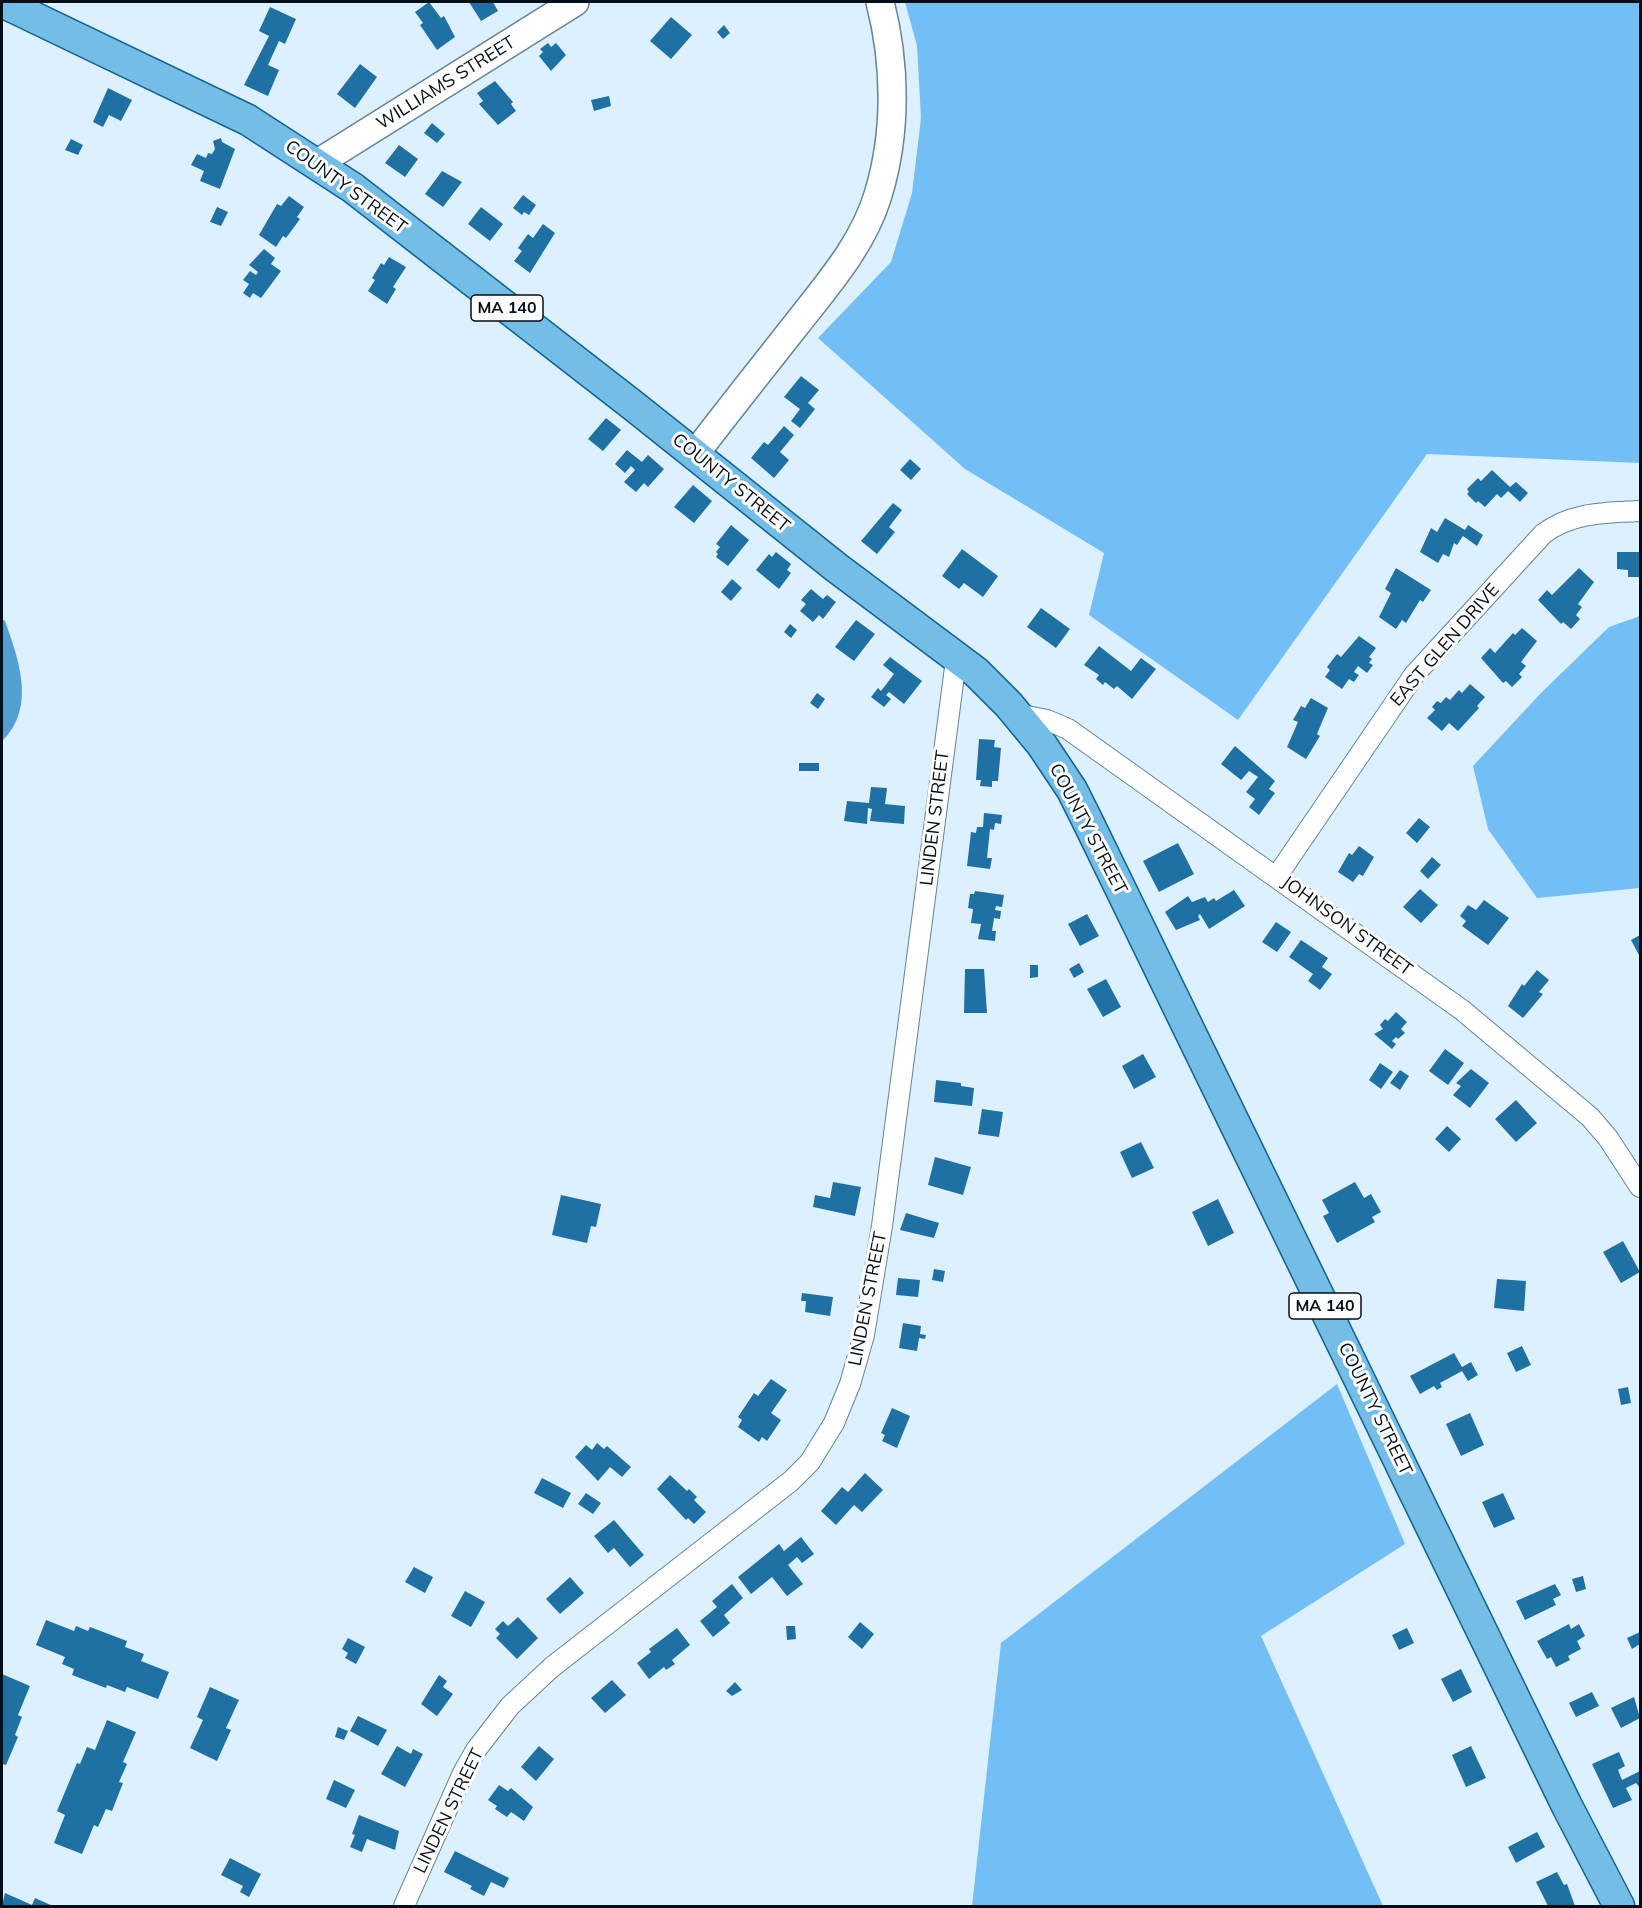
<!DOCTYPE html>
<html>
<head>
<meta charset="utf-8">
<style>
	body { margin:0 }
	#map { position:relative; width:1642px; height:1908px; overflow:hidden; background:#dcf0ff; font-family:Mulish,sans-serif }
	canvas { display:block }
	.frame { position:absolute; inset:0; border:3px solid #040e16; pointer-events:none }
</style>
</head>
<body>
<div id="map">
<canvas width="1642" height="1908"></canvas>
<div class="frame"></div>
</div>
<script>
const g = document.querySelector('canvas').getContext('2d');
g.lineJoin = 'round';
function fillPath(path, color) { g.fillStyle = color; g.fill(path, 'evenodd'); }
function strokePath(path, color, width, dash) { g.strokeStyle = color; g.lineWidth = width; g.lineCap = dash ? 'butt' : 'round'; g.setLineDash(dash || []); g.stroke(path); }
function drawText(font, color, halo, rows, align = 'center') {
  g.font = font + ' Mulish,sans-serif'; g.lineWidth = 6; g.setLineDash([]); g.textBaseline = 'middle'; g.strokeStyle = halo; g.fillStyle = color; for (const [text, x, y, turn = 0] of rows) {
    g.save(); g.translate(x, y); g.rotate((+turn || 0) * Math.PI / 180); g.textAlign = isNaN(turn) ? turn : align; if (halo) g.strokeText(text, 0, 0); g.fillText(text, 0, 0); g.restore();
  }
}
fillPath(new Path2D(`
	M905,2h735v461l-213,-9 -189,266 -149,-105 15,-62 -139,-84 -147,-131 73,-76 21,-69 9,-75 -4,-72z
	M1640,616v272l-103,10 -49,-69 -15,-63 68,-73 68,-66z
	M1337,1384l68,160 -144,92 122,270h-411l29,-263z`), '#73bff5');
fillPath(new Path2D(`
	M2,619l3,2c14,39 31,87 -3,120z`), '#539ed3');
fillPath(new Path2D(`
	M429,2l12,16 3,-2 11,21 -18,13 -17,-25 3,-2 -8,-11z
	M469,2h24l5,9 -17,10z
	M270,7l26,12 -11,25 -6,-3 -11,24 11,5 -11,26 -24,-11 25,-49 -10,-5z
	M671,17l21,18 -21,24 -21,-18z
	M724,25l6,8 -7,6 -6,-7z
	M548,43l3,4 5,-4 10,12 -15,16 -12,-15 4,-4 -3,-3z
	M360,64l17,13 -22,31 -18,-14z
	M495,81l18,21 -2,2 5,7 -18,14 -19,-21 4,-3 -6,-8z
	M108,88l24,12 -11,21 -12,-6 -6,12 -10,-5z
	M609,96l2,10 -17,5 -3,-11z
	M432,123l13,11 -8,9 -13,-10z
	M221,138l1,4 13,7 -15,40 -20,-8 4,-10 -13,-6 6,-11 9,4 2,-5 4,1 3,-5 -2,-8z
	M71,139l12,6 -5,10 -13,-5z
	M399,145l19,14 -13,18 -20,-14z
	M442,171l20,11 -19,25 -18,-13z
	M523,195l13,10 -7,10 -5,-3 -2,3 -9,-7z
	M289,196l15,11 -7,10 3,2 -14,19 -3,-2 -7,11 -17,-12 18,-31 4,2z
	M217,207l11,5 -7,14 -11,-4z
	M481,207l22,17 -13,17 -22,-17z
	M543,224l12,9 -25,40 -16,-12 8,-10 -4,-3 10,-14 5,4z
	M264,249l11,9 -4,6 10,7 -20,27 -8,-5 -3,5 -7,-5 6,-9 -6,-4 7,-9 6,4 2,-3 -9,-7z
	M389,257l17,10 -13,20 3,2 -9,15 -19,-13 7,-11 -3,-2 9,-15 3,2z
	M801,376l18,14 -11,13 7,6 -15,19 -9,-7 9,-12 -16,-12z
	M606,418l15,12 -18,21 -15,-12z
	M784,426l10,9 -14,17 9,8 -15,18 -23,-20 13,-16 4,3z
	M627,450l15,12 6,-7 16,14 -16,18 -4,-4 -8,9 -12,-10 11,-12 -4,-4 -6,7 -10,-9z
	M910,459l11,10 -10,11 -11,-10z
	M1492,470l18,17 6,-5 12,11 -8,9 -12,-11 -7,7 -4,-4 -12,13 -7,-6 -2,2 -9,-9 2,-2 -2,-3 11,-11 3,3z
	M693,485l19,16 -18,22 -20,-16z
	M893,503l9,7 -13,17 6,5 -18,22 -16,-13z
	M1445,518l20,12 3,-5 15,10 -6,11 -14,-10 -6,9 -3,-2 -5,14 -6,-3 -5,9 -18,-11 11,-24 6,4z
	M731,525l18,15 -21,26 -12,-9 2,-3 -2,-2 4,-5 -4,-3z
	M962,549l36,27 -15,21 -19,-14 -5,6 -17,-13z
	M776,552l15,12 -4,6 4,3 -12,16 -23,-19 13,-16 3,3z
	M1617,552h23v25h-12v-7l-11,-1z
	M1396,568l35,22 -8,12 -3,-2 -14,23 -4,-3 -6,9 -17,-12 12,-24 -6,-4z
	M1579,568l15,14 -16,22 4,3 -6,8 4,4 -9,10 -8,-7 -2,2 -23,-24 9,-10 5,5z
	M732,579l10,9 -11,13 -10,-9z
	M811,589l12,10 4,-4 9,7 -13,17 -4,-4 -6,7 -13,-11 6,-7 -5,-4z
	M1041,608l29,21 -14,19 -29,-21z
	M856,620l19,14 -21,27 -19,-14z
	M790,624l7,6 -6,8 -7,-6z
	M1522,628l15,13 -16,21 5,4 -7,8 3,3 -10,10 -6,-6 -3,2 -22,-25 9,-10 5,5 18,-20 2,2z
	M1359,636l17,12 -7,9 3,2 -3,4 4,2 -6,8 -9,-7 -4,6 5,3 -5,7 -5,-3 -7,10 -17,-12 5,-7 -3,-3 10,-13 4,3z
	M1099,646l32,25 10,-13 15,11 -24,30 -15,-13 -3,3 -9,-7 -2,3 -7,-6 3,-4 -15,-10z
	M890,657l32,24 -18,23 -15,-12 -3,3 5,4 -7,8 -13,-10 7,-9 3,3 13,-17 -11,-9z
	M1470,684l15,13 -8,9 2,2 -21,23 -9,-8 -7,8 -15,-13 8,-8 -3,-3 5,-6 4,2 5,-6 4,3 9,-10 3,3z
	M817,693l8,6 -7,10 -8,-6z
	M1311,698l17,10 -11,26 3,2 -14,23 -19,-12 11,-25 -5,-2 8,-14 4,2z
	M979,739l16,1 -1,7 7,1 -3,33h-6v6l-12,-1 1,-6h-5z
	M1235,746l40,35 -6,8 6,4 -16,22 -10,-8 6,-8 -9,-7 12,-15 -9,-6 -8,9 -20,-16z
	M799,763h20v8h-20z
	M871,787l16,1 -2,16 20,2 -1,18 -34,-3 2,-12 -4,-1 -1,16 -23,-3 3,-20 22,2z
	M984,813l18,2 -1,9 -6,-1 -1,7 -4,-1 -3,29h5l-2,11 -23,-3 4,-34 5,1 1,-6h6z
	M1419,818l11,9 -13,16 -11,-10z
	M1178,843l16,31 -35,18 -16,-31z
	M1359,846l15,11 -11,19 -4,-2 -6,8 -15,-10 11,-19 3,2z
	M1432,857l9,8 -13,14 -8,-8z
	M1420,889l18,16 -17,18 -18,-16z
	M1234,890l11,16 -36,23 -9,-15 -2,2 2,4 -24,10 -11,-18 23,-16 4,6 13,-5 3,5 6,-4 2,3z
	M975,891l29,4 -2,12 -6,-1 -1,4 6,1 -1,8 -6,-1 -2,13h4l-1,10 -17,-2 3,-15 -10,-1 2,-14 -5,-1 2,-14h4z
	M1484,900l25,18 -21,27 -26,-19 4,-5 -6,-5 8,-11 8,5z
	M1087,914l12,22 -19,10 -12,-22z
	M1276,922l15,10 -14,20 -15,-10z
	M1640,935v22l-9,-17z
	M1301,940l27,18 -6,9 10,7 -12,16 -12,-9 5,-7 -24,-17z
	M1079,963l5,9 -10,6 -5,-9z
	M1030,965h8v12l-8,1z
	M965,969h19l3,44h-23z
	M1537,970l12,10 -10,12 4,2 -20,24 -15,-12 14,-22 2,2z
	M1106,979l15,28 -18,10 -16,-28z
	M1396,1012l11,10 -6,7 4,4 -7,6 -2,-2 -4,4 4,3 -4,5 -18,-15 9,-5 -3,-4 5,-6 3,2z
	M1445,1049l19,14 -16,22 -19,-14z
	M1143,1054l13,23 -22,12 -12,-23z
	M1380,1063l13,9 -12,17 -12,-9z
	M1471,1069l18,14 -19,25 -17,-13 8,-9 -5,-3z
	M1400,1070l9,6 -9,14 -10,-7z
	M936,1080l25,3v3l13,2 -2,18 -38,-4z
	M1516,1100l21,23 -21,19 -21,-23z
	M982,1109l21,3 -4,25 -21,-3z
	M1447,1126l14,13 -12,13 -14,-13z
	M1141,1142l13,26 -22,10 -12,-26z
	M935,1157l36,10 -8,28 -35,-10z
	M833,1182l28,5 -6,29 -42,-9 2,-12 15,3z
	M1355,1182l9,16 7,-4 10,18 -9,5 3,5 -38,21 -14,-27 6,-3 -7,-13z
	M561,1195l40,9 -5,23 -5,-1 -4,17 -35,-8z
	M1218,1199l16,34 -26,13 -16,-34z
	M906,1213l33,10 -5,15 -34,-8z
	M1623,1241l17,31 -19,11 -18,-31z
	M934,1269l11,2 -2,11 -11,-2z
	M898,1278l22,2 -2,17 -22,-2z
	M1497,1279l29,2 -2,30 -30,-3z
	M802,1293l31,4 -3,19 -25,-4 1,-11h-5z
	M903,1323l18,3 -1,8 6,1 -1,4 -6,-1 -2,13 -18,-3z
	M1522,1346l9,19 -15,7 -9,-19z
	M1454,1353l8,14 9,-5 7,13 -10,6 -6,-10 -22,12 2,4 -5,3 -3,-4 -14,8 -10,-18z
	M771,1379l16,11 -16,23 10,7 -14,21 -5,-4 -3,5 -21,-15 4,-7 -4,-3 16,-24 4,3z
	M1628,1387l3,16 -10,2 -3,-16z
	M892,1408l18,8 -13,32 -15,-7 3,-6 -4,-2z
	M1470,1413l14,32 -23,11 -15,-32z
	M597,1443l7,6 3,-3 24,21 -9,10 -12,-10 -12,14 -23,-24 11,-12 6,5z
	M865,1473l18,17 -21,22 -8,-7 -18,20 -15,-14 21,-24 6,5z
	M670,1475l17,16 2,-2 8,8 -3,3 12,12 -12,12 -6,-6 -2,2 -29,-31z
	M542,1478l29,15 -8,15 -29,-15z
	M586,1493l15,10 -8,11 -15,-10z
	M1503,1493l12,26 -21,9 -12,-26z
	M614,1520l30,35 -14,12 -16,-19 -6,5 -14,-17z
	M801,1537l13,17 -12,9 -5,-6 -9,8 15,19 -16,12 -15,-19 -21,17 -13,-17 41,-33 5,7z
	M414,1567l19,10 -8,16 -20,-11z
	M1583,1576l3,13 -10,3 -4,-13z
	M570,1577l14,16 -24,21 -14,-15z
	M732,1584l11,14 -19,17 6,8 -17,14 -13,-16 17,-14 -5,-6z
	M1555,1584l6,11 -8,4 3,6 -31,15 -9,-19z
	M465,1591l20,11 -14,25 -20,-11z
	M518,1617l20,21 -21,21 -21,-21 4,-4 -5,-5 8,-8 5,5z
	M46,1620l28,11 2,-5 12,5 2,-4 37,14 -2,6 19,7 -3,7 28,11 -11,27 -31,-12 -2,5 -18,-7 -1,3 -34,-13 2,-6 -12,-5 3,-7 -29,-12z
	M860,1622l14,12 -12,15 -14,-12z
	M1569,1624l2,5 8,-5 6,12 -8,5 4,8 -13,7 2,4 -14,7 -5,-10 -4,2 -10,-18z
	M786,1626h9l1,13 -9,1z
	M677,1628l13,17 -18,15 3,4 -9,6 -2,-3 -15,12 -12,-16 14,-11 -2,-3z
	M1407,1628l7,15 -15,7 -7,-15z
	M1640,1632v12l-8,5 -5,-11z
	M348,1638l17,9 -9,17 -11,-6 3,-5 -6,-4z
	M1461,1669l11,23 -19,10 -12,-23z
	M2,1674l28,12 -12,29 4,2 -7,18 3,2 -12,28 -4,-1z
	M439,1675l8,6 -4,6 10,7 -16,22 -16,-12z
	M612,1680l14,15 -21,18 -14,-15z
	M735,1682l7,8 -10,6 -6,-5z
	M210,1687l29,13 -13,28 5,2 -14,31 -27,-13 13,-28 -6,-3z
	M1592,1692l7,14 -23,11 -7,-14z
	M1634,1697l6,21 -19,10 -10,-20z
	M358,1716l29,14 -9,16 -28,-15z
	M107,1720l29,12 -13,30 4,2 -8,18 4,1 -11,28 -6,-2 -8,18 -4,-2 -12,29 -28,-11 11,-28 -8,-4 20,-48 3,1 7,-17 8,3z
	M338,1727l10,4 -4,9 -9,-3z
	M397,1746l14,8 2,-5 10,5 -18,33 -24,-13z
	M539,1746l15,13 -18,22 -15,-14z
	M1471,1746l15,32 -20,9 -14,-32z
	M1619,1752l6,14 -7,4 4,10 18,-9v17l-4,-5 -10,5 6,12 -19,8 -21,-44z
	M334,1780l21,10 -9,18 -20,-9z
	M499,1785l9,6 3,-3 22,19 -9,14 -13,-9 -4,5 -12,-8 2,-3 -9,-6z
	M359,1815l40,16 -4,19 -28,-11 -5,13 -12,-5 5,-12 -3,-1z
	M1537,1832l8,15 -29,16 -8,-16z
	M455,1851l54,27 -5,10 -13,-6 -7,14 -14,-7 2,-3 -28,-14z
	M230,1858l31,16 -12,23 -9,-5 3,-6 -22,-11z
	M1557,1872l7,13 3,-1 8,22h-27l-12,-24z
	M5,1893l27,12 3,-7 18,8h-51z`), '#2071a3');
const street = new Path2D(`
	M1017,714l30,6 21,9 394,281 128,107 18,21 32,49
	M1277,876l137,-201 129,-141c29,-22 62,-21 97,-23
	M404,1906l59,-133 13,-23 34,-44 42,-39 239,-186 19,-19 24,-39 16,-39 14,-49 18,-109 74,-566`);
const secondary = new Path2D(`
	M318,163l257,-161
	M695,454c33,-43 67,-86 101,-129 31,-40 67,-80 82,-130 19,-62 18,-131 2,-193`);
const primary = new Path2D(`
	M2,2l246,118 105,68 282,219 202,161 139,104 33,33 33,40 30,45 16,32 479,984 52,100`);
strokePath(street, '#658399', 22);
strokePath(secondary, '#658399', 30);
strokePath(primary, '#116392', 33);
strokePath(street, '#fff', 20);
strokePath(secondary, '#fff', 27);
strokePath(primary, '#74bde6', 30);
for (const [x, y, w] of [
	[507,308,72],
	[1325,1306,72]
]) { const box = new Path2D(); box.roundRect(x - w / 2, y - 13, w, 26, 4.5); g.fillStyle = '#fff'; g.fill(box); strokePath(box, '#040e16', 1.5); }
drawText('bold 16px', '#040e16', null, [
	["MA 140",507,308],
	["MA 140",1325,1306]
]);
drawText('18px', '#040e16', '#fff', [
	["WILLIAMS STREET",446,83,-32],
	["COUNTY STREET",346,187,36],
	["COUNTY STREET",731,483,39],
	["EAST GLEN DRIVE",1445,645,-49],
	["LINDEN STREET",935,818,-83],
	["COUNTY STREET",1088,829,62],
	["JOHNSON STREET",1347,926,36],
	["LINDEN STREET",868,1299,-79],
	["COUNTY STREET",1375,1409,64],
	["LINDEN STREET",449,1811,-64]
]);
</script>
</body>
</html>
